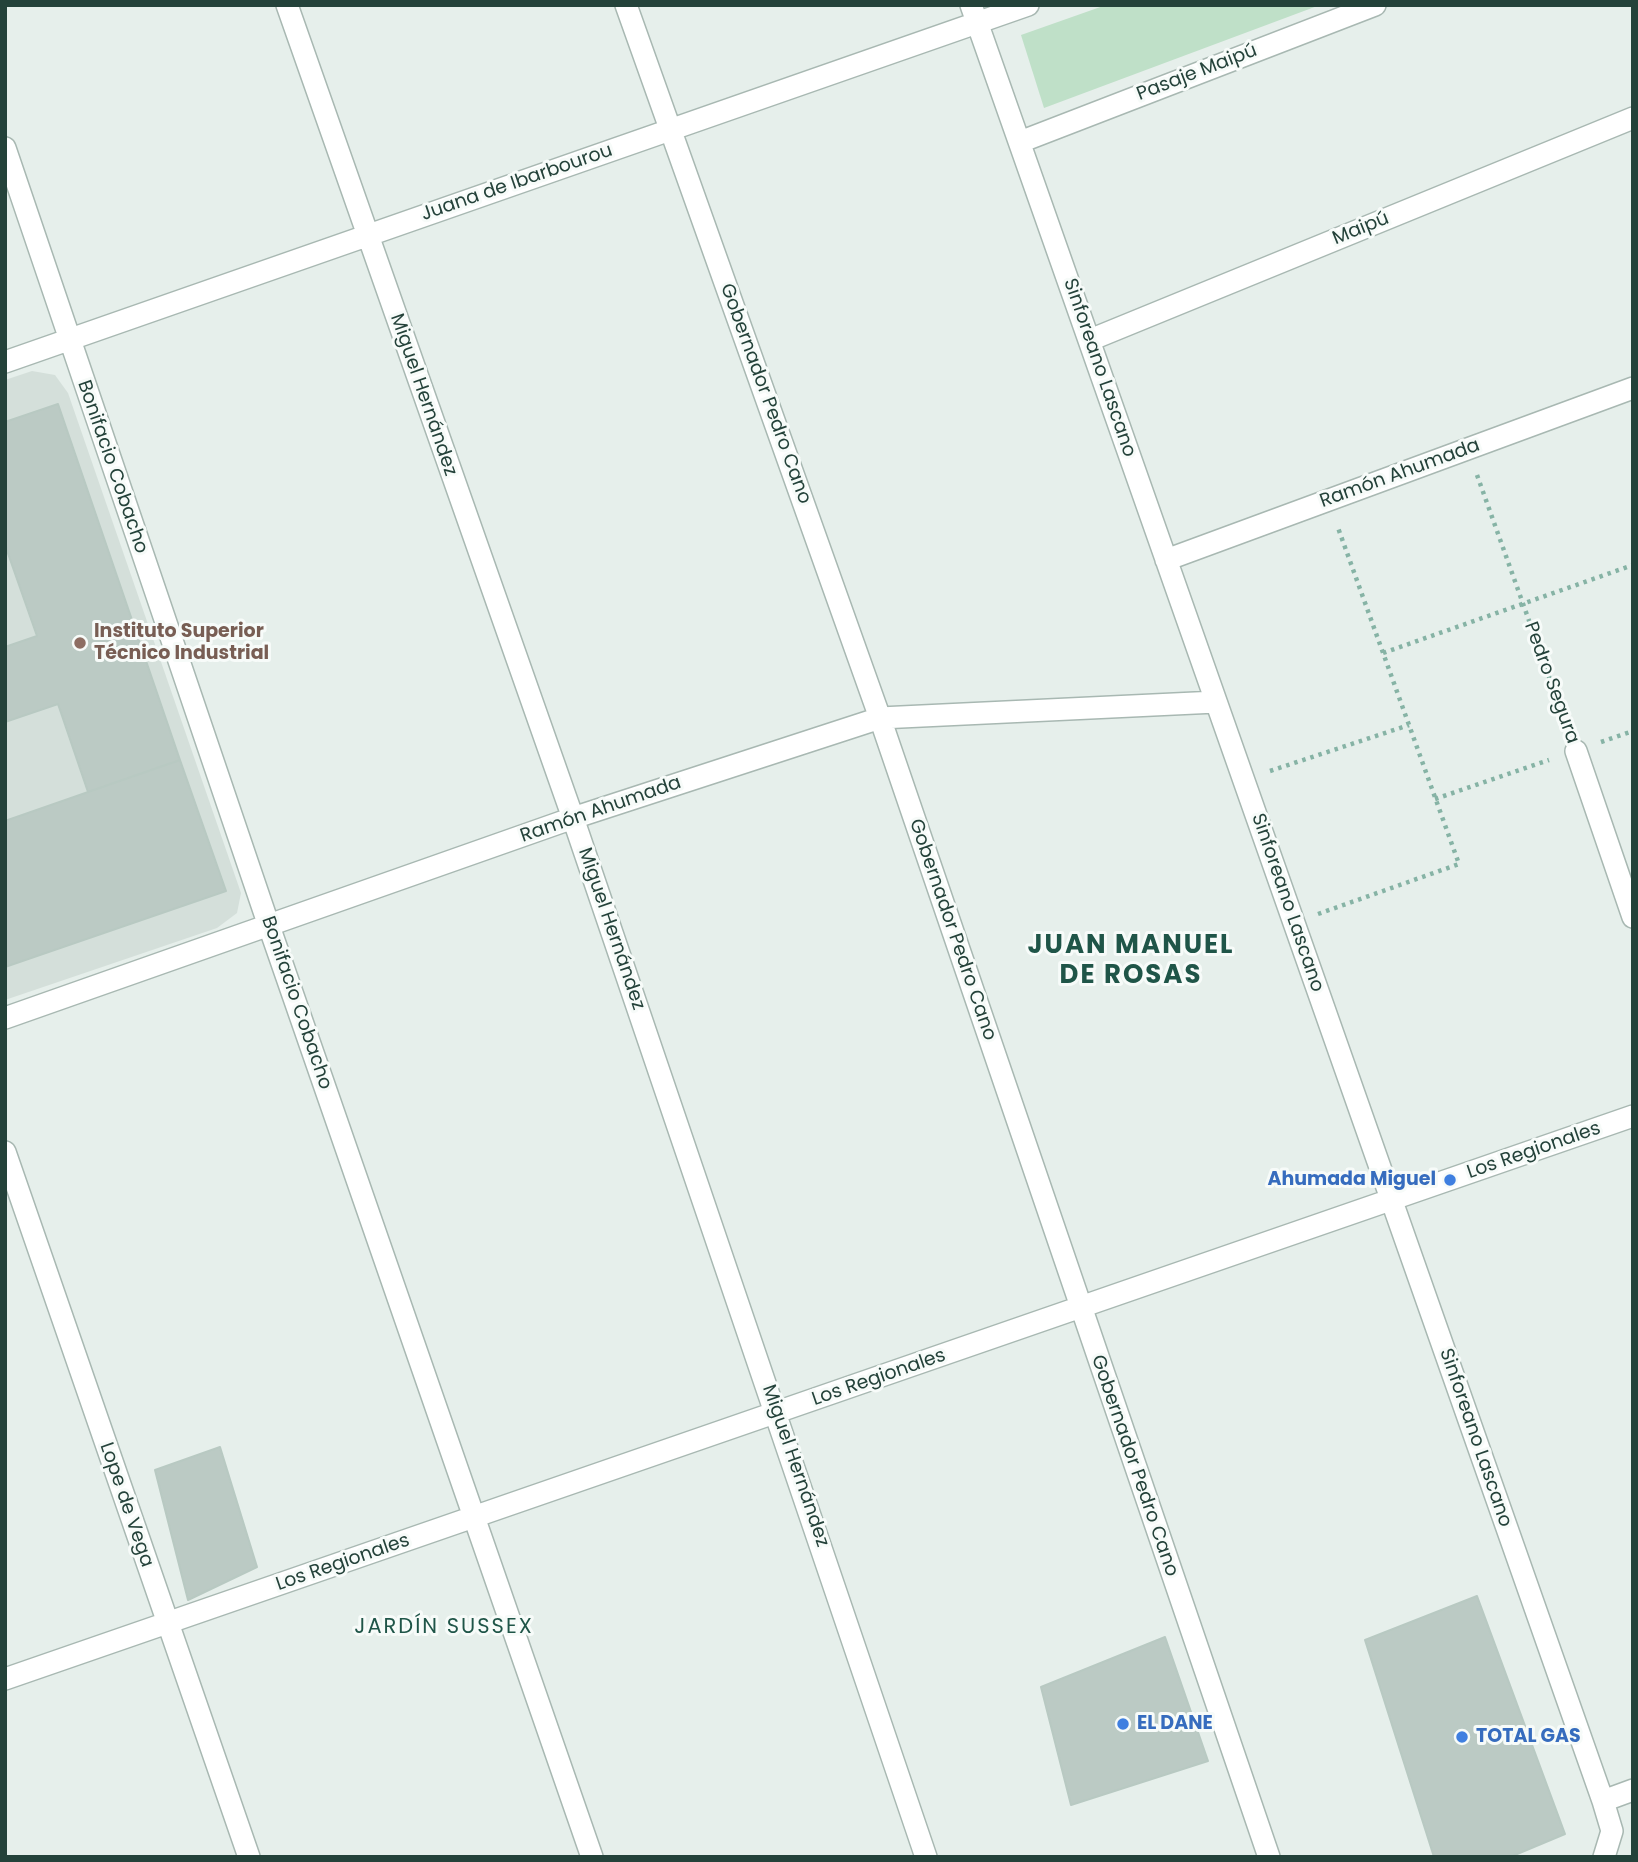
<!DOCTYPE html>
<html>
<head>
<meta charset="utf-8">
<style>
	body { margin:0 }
	#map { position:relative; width:1638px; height:1862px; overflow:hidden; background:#e6efeb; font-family:Poppins,sans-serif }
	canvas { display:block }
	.frame { position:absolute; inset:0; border:7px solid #24423a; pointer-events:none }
</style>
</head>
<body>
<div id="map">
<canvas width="1638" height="1862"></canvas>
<div class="frame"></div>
</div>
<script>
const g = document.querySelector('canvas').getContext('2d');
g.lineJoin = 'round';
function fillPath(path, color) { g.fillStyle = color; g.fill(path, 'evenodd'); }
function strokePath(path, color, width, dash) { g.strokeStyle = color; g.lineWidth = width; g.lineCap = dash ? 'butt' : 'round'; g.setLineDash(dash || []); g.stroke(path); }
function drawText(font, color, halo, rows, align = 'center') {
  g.font = font + ' Poppins,sans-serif'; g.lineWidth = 6; g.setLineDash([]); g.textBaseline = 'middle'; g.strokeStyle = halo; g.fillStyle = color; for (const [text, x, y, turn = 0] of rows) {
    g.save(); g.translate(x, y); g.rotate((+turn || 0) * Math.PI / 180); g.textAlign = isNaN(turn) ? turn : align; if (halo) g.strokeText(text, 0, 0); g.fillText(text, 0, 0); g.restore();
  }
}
fillPath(new Path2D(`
	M32,371l23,4 13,18 173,500 -4,20 -20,15 -212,72v-620z`), '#d4dfda');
fillPath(new Path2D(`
	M1106,5h214l-276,103 -23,-73z`), '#bfe0c8');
const building = new Path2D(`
	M58,404l122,356 -92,32 -30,-88 -53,18v-75l32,-11 -32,-91v-123z
	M180,760l46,131 -221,76v-146z
	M220,1447l37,120 -69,33 -33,-130z
	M1477,1596l88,238 -55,23h-76l-69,-217z
	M1165,1637l43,124 -137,44 -30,-118z`);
fillPath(building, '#bbcac4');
strokePath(building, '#b8c9c2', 2);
const street = new Path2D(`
	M287,5l286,813 353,1039
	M626,5l254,713 389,1139
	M971,5l632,1796
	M1020,142l355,-137
	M5,148l264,778 323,931
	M1090,340l543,-222
	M5,362l1023,-357
	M1166,560l467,-172
	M1576,751l57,166
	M5,1018l568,-200 307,-100 336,-16
	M5,1152l244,705
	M5,1679l1628,-563
	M1604,1857l8,-26 -9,-30 30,-11`);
strokePath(street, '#a8b8b2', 24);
strokePath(new Path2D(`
	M1477,475l90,252
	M1383,653l250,-88
	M1601,742l32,-11
	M1270,771l139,-46
	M1435,799l114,-39
	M1318,914l141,-50 -122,-339`), '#86b3a5', 4.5, [3.5, 5]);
strokePath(street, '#fff', 21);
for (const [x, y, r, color] of [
	[80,643,7,"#8d6e63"],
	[1450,1180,7,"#3f7fe0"],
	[1123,1724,7,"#3f7fe0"],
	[1462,1737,7,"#3f7fe0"]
]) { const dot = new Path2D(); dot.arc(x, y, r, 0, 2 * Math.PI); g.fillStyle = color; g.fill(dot); strokePath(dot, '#f7fbf9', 2.5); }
drawText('19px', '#24423a', '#f7fbf9', [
	["Pasaje Maipú",1197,73,-21],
	["Juana de Ibarbourou",517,183,-19],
	["Maipú",1361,229,-22],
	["Sinforeano Lascano",1099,368,71],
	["Gobernador Pedro Cano",765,394,70],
	["Miguel Hernández",423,395,71],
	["Bonifacio Cobacho",112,467,71],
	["Ramón Ahumada",1400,474,-20],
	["Pedro Segura",1551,683,70],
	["Ramón Ahumada",601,810,-19],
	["Sinforeano Lascano",1287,903,71],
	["Miguel Hernández",611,929,71],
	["Gobernador Pedro Cano",952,930,71],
	["Bonifacio Cobacho",296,1003,71],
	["Los Regionales",1534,1151,-19],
	["Los Regionales",879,1378,-19],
	["Sinforeano Lascano",1475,1438,71],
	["Miguel Hernández",795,1466,71],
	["Gobernador Pedro Cano",1134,1466,71],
	["Lope de Vega",126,1505,71],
	["Los Regionales",343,1563,-19]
]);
drawText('bold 19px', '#785e54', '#f7fbf9', [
	["Instituto Superior",94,632],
	["Técnico Industrial",94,654]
], 'left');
drawText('bold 19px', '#366cbe', '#f7fbf9', [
	["Ahumada Miguel",1436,1180,"right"],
	["EL DANE",1137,1724],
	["TOTAL GAS",1476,1737]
], 'left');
g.letterSpacing = '2px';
drawText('21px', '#1f5548', '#f7fbf9', [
	["JARDÍN SUSSEX",444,1628]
]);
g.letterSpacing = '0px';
g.letterSpacing = '2px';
drawText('bold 26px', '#1f5548', '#f7fbf9', [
	["JUAN MANUEL",1131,946],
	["DE ROSAS",1131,976]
]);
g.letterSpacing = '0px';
</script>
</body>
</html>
